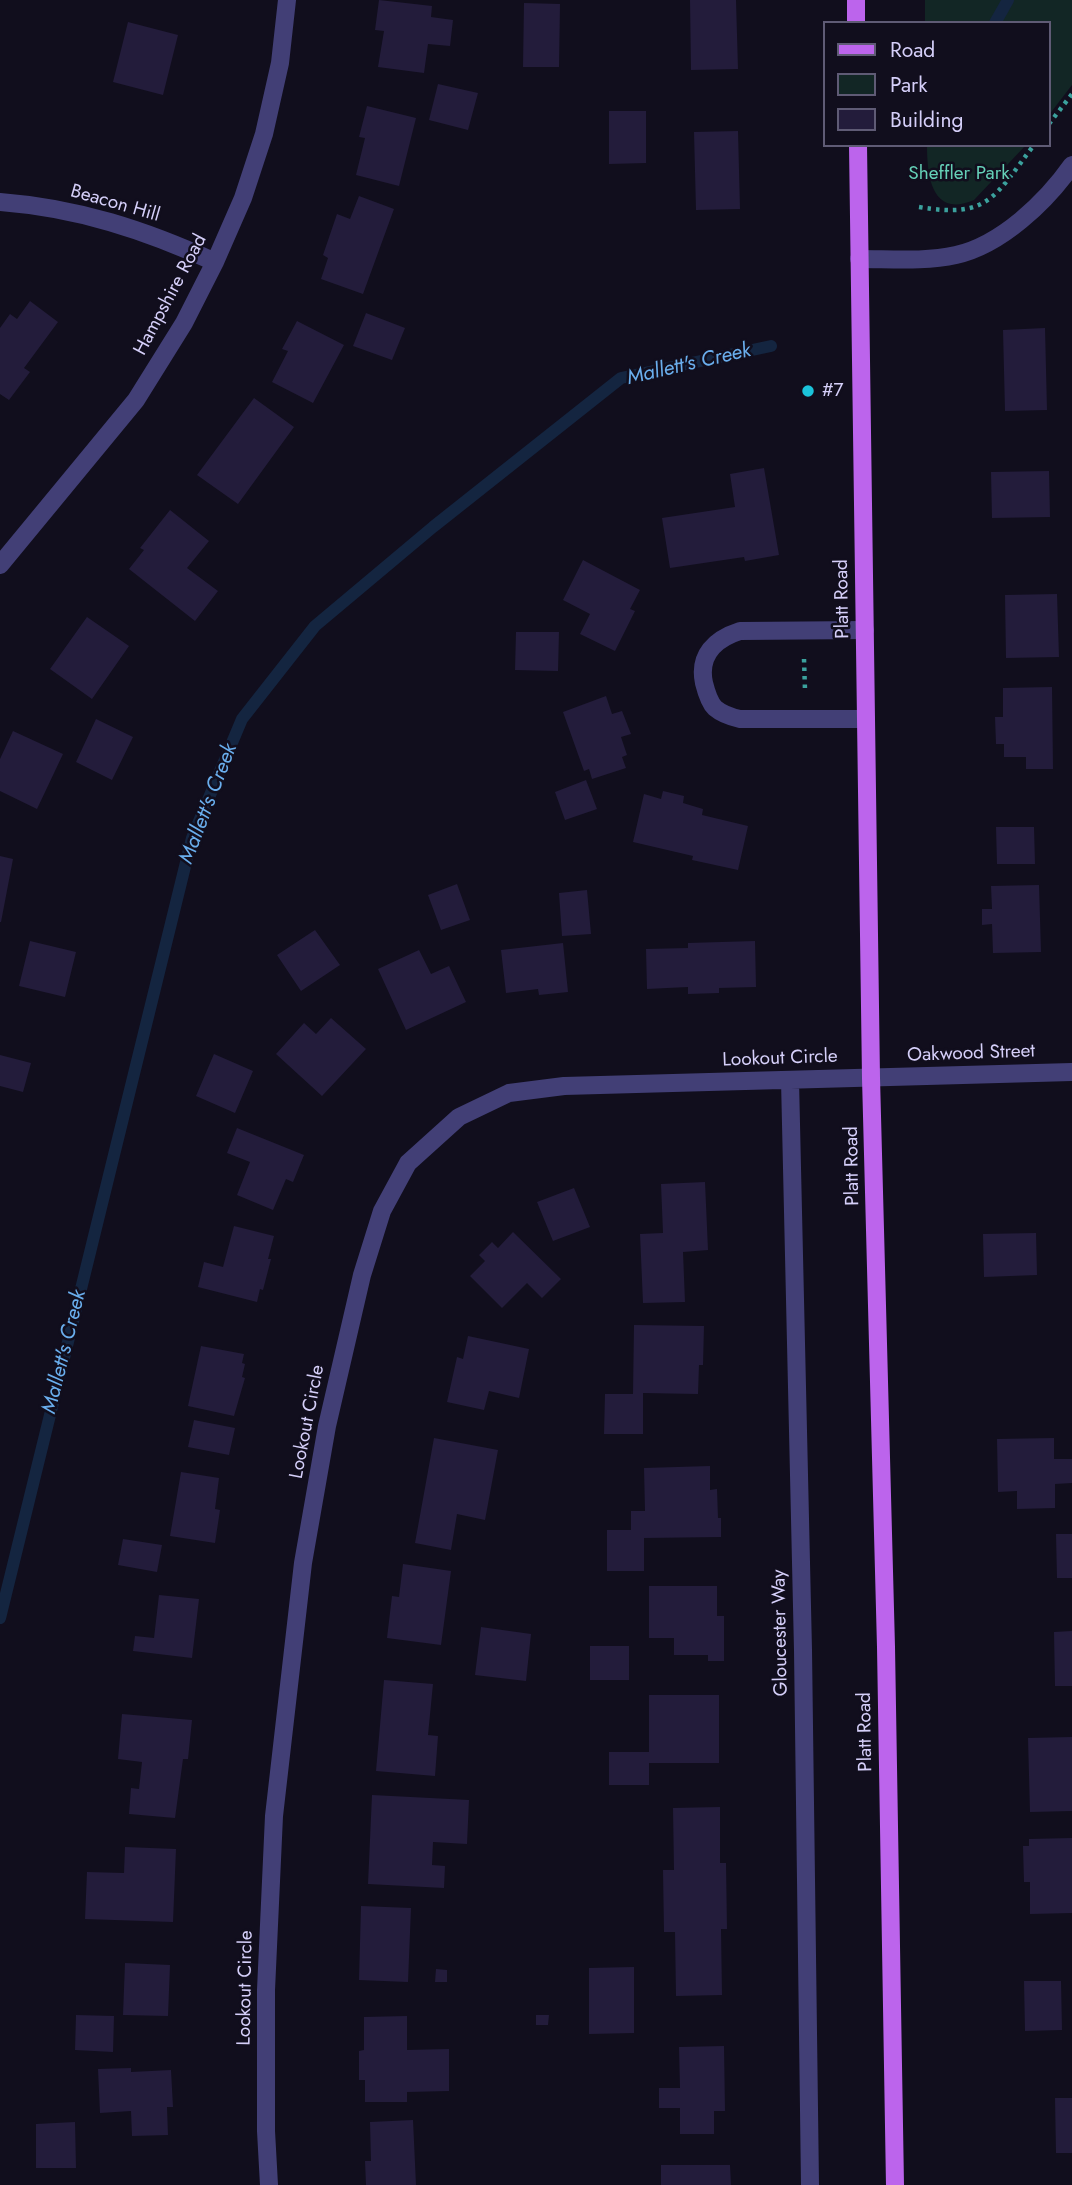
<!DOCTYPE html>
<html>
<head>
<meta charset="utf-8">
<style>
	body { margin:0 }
	#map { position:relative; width:1072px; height:2185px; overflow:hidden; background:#110e1d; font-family:Jost,sans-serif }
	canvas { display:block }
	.legend { position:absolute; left:823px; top:21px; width:228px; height:126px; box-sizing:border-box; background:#110e1d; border:2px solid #5f5b75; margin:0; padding:9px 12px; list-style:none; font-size:21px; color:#d5cff9 }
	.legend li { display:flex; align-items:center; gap:14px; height:35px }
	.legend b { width:35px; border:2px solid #5f5b75 }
</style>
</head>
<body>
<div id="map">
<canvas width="1072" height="2185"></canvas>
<ul class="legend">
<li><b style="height:9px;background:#bc64ec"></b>Road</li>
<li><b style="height:19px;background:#122625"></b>Park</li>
<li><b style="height:19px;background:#231c3b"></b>Building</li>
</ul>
</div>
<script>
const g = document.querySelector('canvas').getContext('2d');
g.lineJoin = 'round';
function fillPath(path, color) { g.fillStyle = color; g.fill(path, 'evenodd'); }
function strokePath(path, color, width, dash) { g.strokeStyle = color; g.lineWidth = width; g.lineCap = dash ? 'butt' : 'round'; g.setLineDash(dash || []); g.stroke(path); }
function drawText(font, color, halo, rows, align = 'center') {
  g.font = font + ' Jost,sans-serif'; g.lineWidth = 5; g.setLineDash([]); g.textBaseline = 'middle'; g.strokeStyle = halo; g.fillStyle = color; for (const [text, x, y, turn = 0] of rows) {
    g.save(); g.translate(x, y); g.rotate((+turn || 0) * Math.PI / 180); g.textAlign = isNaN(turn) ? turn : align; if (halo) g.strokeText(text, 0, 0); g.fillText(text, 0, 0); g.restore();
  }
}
fillPath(new Path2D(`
	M925,0h147v85l-23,30v-92h-124z
	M927,145h99l-52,55c-42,18 -47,-23 -47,-55z`), '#122625');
strokePath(new Path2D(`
	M995,23l13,-23
	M0,1618l192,-780 50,-119 73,-93 118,-99 188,-149 150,-32`), '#142540', 12);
fillPath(new Path2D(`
	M379,0l53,6 -1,11 22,3 -3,26 -22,-2 -4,29 -46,-6 6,-36 -9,-1z
	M690,0h46l2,69 -47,1z
	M524,3l36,1 -1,63h-36z
	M128,22l50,13 -15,60 -50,-13z
	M438,84l40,9 -10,37 -39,-10z
	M367,106l49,12 -17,68 -43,-11 9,-37 -6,-1z
	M609,111h37v52l-37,1z
	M738,131l2,78 -44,1 -2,-78z
	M359,196l35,13 -31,85 -42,-15 7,-21 -5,-3 14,-41 13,5z
	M30,301l28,21 -34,46 6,4 -21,28 -9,-6v-66l10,-14 7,5z
	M366,313l39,15 -13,32 -39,-14z
	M297,321l47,24 -31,58 -41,-21 16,-31 -6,-2z
	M1045,328l2,82 -42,1 -2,-81z
	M254,398l40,29 -56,77 -41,-29z
	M764,468l15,87 -34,6 -1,-4 -74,11 -8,-50 73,-11 -5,-33z
	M1049,471l1,46 -58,1 -1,-46z
	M170,510l39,31 -22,27 31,23 -23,30 -66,-52 15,-19 -4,-2z
	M583,560l57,30 -10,19 5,2 -20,40 -35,-17 10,-20 -27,-14z
	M1057,594l2,63 -53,1 -1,-63z
	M87,617l42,29 -37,53 -42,-30z
	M516,632h43l-1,39 -43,-1z
	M1052,687l1,82h-27v-12h-22v-13h-8l-1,-27h8v-29z
	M606,696l6,18 10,-3 9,23 -10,3 6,18 -5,2 4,11 -34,11 -3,-10 -5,2 -21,-59z
	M96,719l37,18 -21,43 -36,-18z
	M13,731l50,23 -26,55 -37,-18v-32z
	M586,780l11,29 -32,11 -10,-28z
	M663,791l21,5 -1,7 20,6 -1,6 46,11 -10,44 -46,-10 1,-4 -60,-14 11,-48 17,5z
	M996,827h38l1,37h-38z
	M0,856l13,3 -12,63h-1z
	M457,884l13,36 -29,10 -13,-35z
	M1039,885l2,67 -48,1 -1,-29 -10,1v-16h10l-1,-23z
	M587,890l4,44 -29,2 -3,-43z
	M315,930l25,35 -39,26 -24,-36z
	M30,941l46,11 -11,45 -46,-11z
	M755,941l1,46 -37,1v5l-31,1v-7l-41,2 -1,-40 42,-1v-5z
	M563,943l5,49 -29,3 -1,-6 -32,4 -5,-43z
	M419,950l12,24 18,-8 17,36 -60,28 -28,-61z
	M331,1018l35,31 -44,47 -46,-42 28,-31 12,11z
	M214,1054l39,17 -18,42 -39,-17z
	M0,1055l31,8 -8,29 -23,-6z
	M237,1128l67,27 -11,27 -7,-3 -13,31 -36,-15 13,-33 -23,-9z
	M705,1182l3,68 -25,2 2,50 -42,1 -3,-69 23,-1 -2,-49z
	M574,1188l16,39 -37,14 -16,-39z
	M234,1226l40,10 -6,23h3l-8,31 -3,-1 -3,13 -59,-15 6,-25 19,5z
	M513,1232l48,47 -19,19 -15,-15 -25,25 -32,-32 15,-15 -6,-6 13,-13 6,6z
	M1036,1233l1,42 -53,2 -1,-43z
	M634,1325l70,1 -1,39h-4l-1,29 -55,-1v41h-39l1,-40h28z
	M468,1336l61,13 -10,49 -30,-7 -5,19 -37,-8 10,-45 6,2z
	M201,1346l43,8 -2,9 3,1 -3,13 3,1 -11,38 -46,-10z
	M194,1420l41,8 -6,27 -41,-8z
	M434,1438l64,12 -13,70 -28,-6 -6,36 -36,-7z
	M1054,1438v21h18v24l-17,1v24l-38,1v-18l-19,1 -1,-53z
	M710,1466v24l7,-1 1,29h3v19l-77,1v33h-37v-41h24v-19h14l-1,-43z
	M181,1472l38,6 -4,31 5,1 -5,33 -45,-7z
	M1056,1534h16v44h-15z
	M123,1539l39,6 -5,27 -39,-7z
	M403,1564l48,7 -10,74 -54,-7 5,-42 7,1z
	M649,1586h68v30h7v45h-16v-6h-34v-17h-25z
	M159,1595l40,4 -7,59 -59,-7 2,-15 19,2z
	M481,1627l50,7 -5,47 -51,-6z
	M1072,1631v55h-17l-1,-54z
	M590,1646h39v34h-39z
	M384,1680l49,4 -5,51 10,1 -3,40 -59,-5z
	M649,1695h70v68h-70v22h-40v-33h40z
	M122,1714l70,6 -4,39h-5l-8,59 -46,-4 2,-26 8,1 3,-27 -24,-3z
	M1072,1737v74l-42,1 -2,-74z
	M372,1795l97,5 -2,44 -34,-2 -1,23 13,1 -1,22 -76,-4z
	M720,1807v56h6l1,66h-6l1,66 -46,1 -1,-64h-11l-1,-62h11l-1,-62z
	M1072,1838v75l-42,1v-32h-6l-1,-36h6v-7z
	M125,1847l51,2 -3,73 -88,-3 2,-47 37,1z
	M361,1906l50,2 -3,74 -49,-2z
	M125,1963l45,2 -2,51 -45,-1z
	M634,1967v66l-45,1v-66z
	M436,1969l11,1v12h-12z
	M1024,1981h37l1,49 -37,1z
	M76,2015l38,1 -1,36 -38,-2z
	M536,2015h13l-1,10h-12z
	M407,2016v34l42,-1v42l-42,1v10h-42v-22h-6v-29l5,-1v-33z
	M724,2046l1,65h-11v23h-34v-26h-21v-20h21l-1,-41z
	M131,2068v4l40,-2 2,37h-6l1,28 -36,1 -1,-25 -31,2 -2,-44z
	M1055,2098h17v55h-16z
	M413,2120l3,65h-50l-1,-24h6l-1,-39z
	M75,2122l1,46h-40v-44z
	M661,2165h69l1,20h-70z`), '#231c3b');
strokePath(new Path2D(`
	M1049,124l23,-30
	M919,207c70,12 76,-11 115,-62
	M804,659l1,31`), '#3ba19d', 4.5, [3.5, 5]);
strokePath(new Path2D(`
	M0,202c78,6 145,28 215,60
	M859,259c32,0 66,3 97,-4 45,-10 90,-53 116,-90
	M0,565l136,-165 48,-77 31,-61 28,-64 21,-64 16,-71 7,-63
	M865,630l-125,1c-25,8 -42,24 -36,52 2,8 5,19 11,25 7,6 16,9 25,11h126
	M790,1080l13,570 7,535
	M269,2185l-3,-54v-141l8,-174 29,-253 24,-137 35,-151 20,-64 26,-48 51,-46 50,-24 55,-7 508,-14`), '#423f76', 18);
strokePath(new Path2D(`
	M856,0v23
	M858,145l13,933 15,569 9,538`), '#bc64ec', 18);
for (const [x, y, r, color] of [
	[808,391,7,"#1bc3da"]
]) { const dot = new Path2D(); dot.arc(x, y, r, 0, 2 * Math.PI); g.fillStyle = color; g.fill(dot); strokePath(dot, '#110e1d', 2.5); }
drawText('19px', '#65d0b7', '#110e1d', [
	["Sheffler Park",959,174]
]);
drawText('19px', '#d5cff9', '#110e1d', [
	["Beacon Hill",115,204,16],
	["Hampshire Road",171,295,-62],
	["Platt Road",843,599,-91],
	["Oakwood Street",971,1054,-2],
	["Lookout Circle",780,1059,-2],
	["Platt Road",853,1166,-91],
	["Lookout Circle",308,1422,-79],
	["Gloucester Way",781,1633,-91],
	["Platt Road",866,1732,-91],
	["Lookout Circle",246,1988,-89]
]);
drawText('19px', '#d5cff9', '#110e1d', [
	["#7",822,391]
], 'left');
drawText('italic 21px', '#6aaeed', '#110e1d', [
	["Mallett's Creek",689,365,-13],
	["Mallett's Creek",209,804,-69],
	["Mallett's Creek",65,1352,-76]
]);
</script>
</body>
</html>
